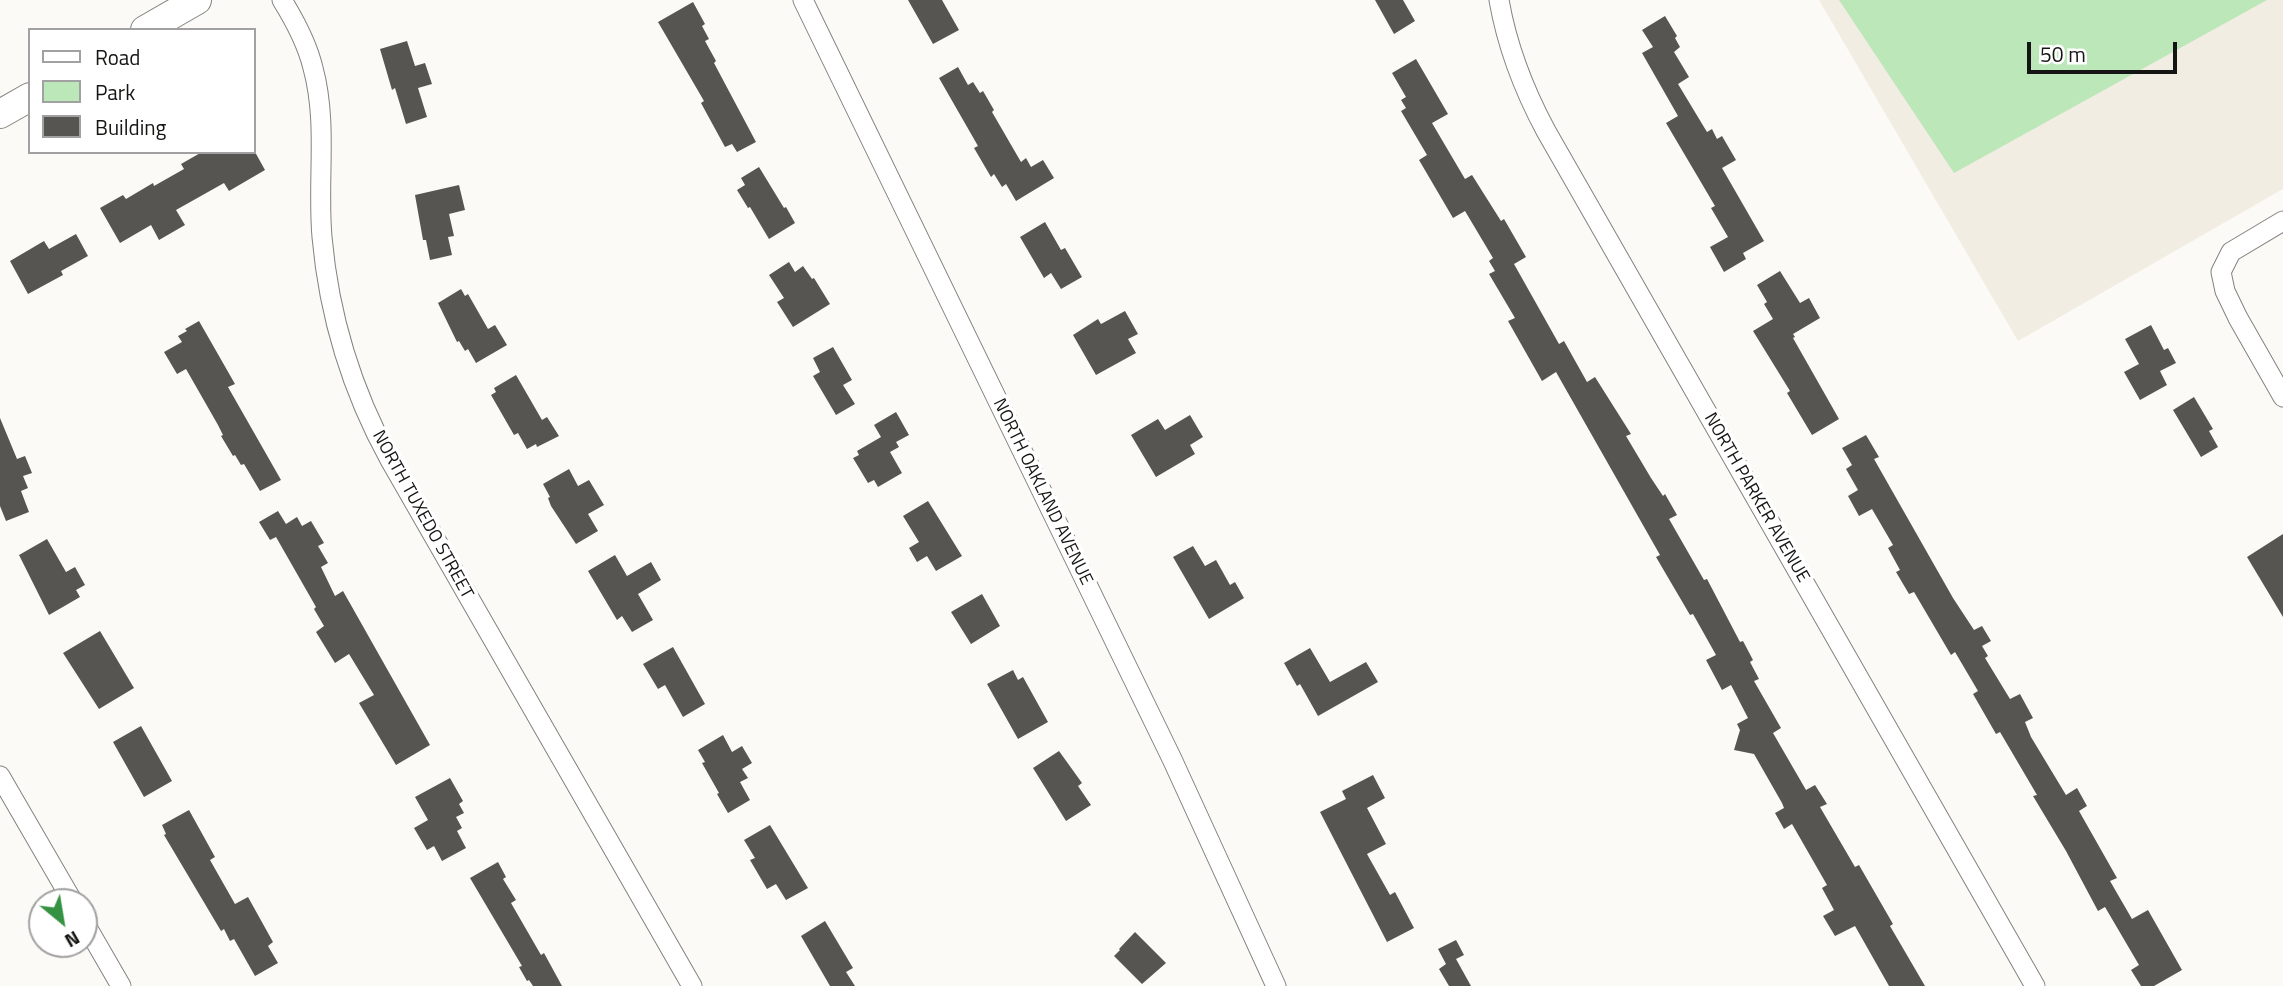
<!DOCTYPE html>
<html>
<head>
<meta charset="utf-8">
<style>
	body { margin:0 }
	#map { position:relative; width:2283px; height:986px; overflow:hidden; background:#fcfaf6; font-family:"Titillium Web",sans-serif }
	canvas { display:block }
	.legend { position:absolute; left:28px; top:28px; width:228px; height:126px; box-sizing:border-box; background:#fff; border:2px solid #a1a1a1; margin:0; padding:9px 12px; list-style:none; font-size:21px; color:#151514 }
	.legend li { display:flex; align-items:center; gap:14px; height:35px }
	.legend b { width:35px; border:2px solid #a1a1a1 }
	.north { position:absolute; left:28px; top:888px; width:70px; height:70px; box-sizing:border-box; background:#fff; border:2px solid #a1a1a1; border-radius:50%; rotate:150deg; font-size:19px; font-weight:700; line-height:28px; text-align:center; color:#151514 }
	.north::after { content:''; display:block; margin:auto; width:24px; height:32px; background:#369243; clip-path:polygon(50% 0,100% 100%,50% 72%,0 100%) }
	.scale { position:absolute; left:2027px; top:42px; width:150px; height:32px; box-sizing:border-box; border:4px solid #151514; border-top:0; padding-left:9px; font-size:21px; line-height:24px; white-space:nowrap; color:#151514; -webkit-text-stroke:5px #fff; paint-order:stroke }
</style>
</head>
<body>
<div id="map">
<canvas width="2283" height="986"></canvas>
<ul class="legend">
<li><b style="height:9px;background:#fff"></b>Road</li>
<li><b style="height:19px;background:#bce7b8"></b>Park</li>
<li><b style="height:19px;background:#565552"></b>Building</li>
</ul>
<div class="north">N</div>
<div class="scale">50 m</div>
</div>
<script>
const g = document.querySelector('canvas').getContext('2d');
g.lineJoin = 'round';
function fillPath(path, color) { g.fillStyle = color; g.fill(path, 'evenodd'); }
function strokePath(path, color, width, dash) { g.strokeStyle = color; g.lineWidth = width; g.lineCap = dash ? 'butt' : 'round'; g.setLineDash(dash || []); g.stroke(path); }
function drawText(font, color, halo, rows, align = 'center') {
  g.font = font + ' "Titillium Web",sans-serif'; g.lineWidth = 7; g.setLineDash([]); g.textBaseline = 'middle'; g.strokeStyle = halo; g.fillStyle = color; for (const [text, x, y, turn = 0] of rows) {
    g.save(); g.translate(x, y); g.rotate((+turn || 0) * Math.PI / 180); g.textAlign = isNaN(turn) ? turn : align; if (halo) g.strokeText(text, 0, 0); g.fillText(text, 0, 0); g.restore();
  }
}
fillPath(new Path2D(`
	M1819,0h464v189l-265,152z`), '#f2ede3');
fillPath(new Path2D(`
	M1839,0h428l-313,173z`), '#bce7b8');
fillPath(new Path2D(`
	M908,0h34l17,30 -26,14z
	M1375,0h28l12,21 -21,13z
	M693,2l12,22 -3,2 7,13 -4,2 11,20 -2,2 42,79 -19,10 -5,-8 -7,3 -24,-44 3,-2 -46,-79z
	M1665,16l12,20 -2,2 5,9 -6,5 15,25 -11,7 29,48 5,-3 5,10 5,-3 14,24 -14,8 42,73 -21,12 3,6 -22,13 -14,-25 18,-10 -17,-29 4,-2 -49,-83 12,-7 -36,-63 11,-6 -11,-17z
	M407,41l8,25 10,-3 7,21 -14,4 9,29 -21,7 -11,-36 -3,2 -12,-41z
	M1416,59l32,55 -16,9 33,56 7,-4 29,46 3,-2 22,38 -12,7 45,80 5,-3 23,41 8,-5 36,57 -5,2 25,42 12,18 2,-2 12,21 -8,4 35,61 3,-1 33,63 3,-1 10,19 -3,2 9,17 -5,2 27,47 -8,5 33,57 9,-5 12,19 -7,3 35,60 4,-2 34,59 -3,2 35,60h-36l-34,-60 -20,10 -12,-20 11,-6 -12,-22 5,-3 -35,-61 -8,5 -9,-16 9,-5 -2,-5 -28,-49 -20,-4 6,-20 -3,-6 11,-6 -17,-33 -9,5 -16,-30 10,-5 -23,-41 -3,1 -34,-58 4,-2 -104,-183 -14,9 -34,-60 7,-3 -26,-44 6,-3 -6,-10 4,-3 -28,-47 -12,7 -34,-58 8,-5 -26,-44 5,-3 -5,-8 5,-3 -14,-24z
	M958,67l10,18 5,-3 7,11 3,-2 11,19 -2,2 29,50 5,-4 5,9 12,-7 11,18 -38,23 -10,-17 -4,3 -8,-13 -3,3 -17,-29 4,-2 -39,-68z
	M202,152h53l10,18 -36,21 -5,-8 -48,27 9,15 -26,15 -8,-15 -31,18 -20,-35 23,-13 3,4 27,-16 1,3 30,-17 -3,-5z
	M759,167l25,41 2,-1 9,16 -26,16 -19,-32 -2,1 -11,-18 8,-5 -4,-7z
	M459,185l6,25 -16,4 5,22 -6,1 4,18 -22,5 -4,-20h-3l-8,-45z
	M1045,222l16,28 4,-2 17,29 -21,12 -10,-16 -7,5 -24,-41z
	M76,234l12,22 -27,15 2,4 -35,19 -18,-33 34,-20 5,8z
	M789,262l6,10 8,-6 9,13 2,-1 16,26 -37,23 -16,-25 7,-4 -15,-23z
	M1780,271l20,32 9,-5 11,20 -27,16 2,3 -2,1 46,81 -27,16 -25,-42 3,-2 -37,-60 20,-12 -9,-15 3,-2 -10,-17z
	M461,289l4,7 3,-2 20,35 7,-4 12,20 -31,18 -8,-14 -3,2 -6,-10 -2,1 -19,-39z
	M1125,311l13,23 -10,5 8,14 -40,22 -23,-40 25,-16 3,5z
	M199,321l36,63 -7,3 53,93 -21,11 -16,-27 -3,1 -6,-10 -2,1 -12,-20 2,-1 -5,-10 -32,-56 -9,5 -13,-22 18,-10 -4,-6 9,-5 -2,-2z
	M2151,325l13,25 4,-2 8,15 -16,8 7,14 -27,15 -16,-28 15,-8 -14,-25z
	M833,347l19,33 -9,5 12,19 -19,11 -23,-39 7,-4 -7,-14z
	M516,375l26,45 5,-3 12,19 -22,11 -1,-3 -9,5 -9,-16 -4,2 -23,-40 5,-3 -2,-4z
	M2194,397l19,32 -4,2 9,16 -17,10 -28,-47z
	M896,412l13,23 -13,7 3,5 -9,5 12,21 -24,14 -4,-7 -6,3 -15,-25 6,-3 -2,-4 24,-14 -7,-12z
	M1190,415l13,22 -13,8 5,9 -39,23 -25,-42 27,-16 7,11z
	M0,418l17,41 8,-3 7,17 -9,3 5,12 -7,3 8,21 -23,9 -6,-15z
	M1866,435l13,22 -5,2 79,139 21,32 8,-4 9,15 -9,5 6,10 -3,2 25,41 10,-5 13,24 -8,4 6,15 35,58 11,-7 10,18 -8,5 38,67 -7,3 22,38 16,-9 34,60 -28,16h-13l-10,-16 8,-5 -34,-58 -7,4 -32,-60 -33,-55 4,-1 -37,-63 -4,2 -23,-40 5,-3 -23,-39 -4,3 -37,-63 -5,2 -13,-22 4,-2 -12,-22 5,-3 -21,-36 -13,7 -11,-20 10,-6 -12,-21 6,-4 -10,-17z
	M569,469l9,17 11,-6 15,25 -16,9 10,17 -22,13 -25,-38 -3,-8 2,-1 -7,-13z
	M928,501l34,55 -26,15 -9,-15 -10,6 -8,-14 10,-6 -16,-26z
	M278,511l8,13 11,-7 5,9 9,-5 13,22 -6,3 10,17 -7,4 14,29 8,-5 87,154 -34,20 -37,-62 15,-8 -25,-41 -14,9 -19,-31 8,-6 -10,-17 2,-2 -40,-70 -6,3 -11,-18z
	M2283,534v83l-36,-60z
	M47,539l19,33 9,-5 10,18 -9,5 4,7 -31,18 -30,-60z
	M1193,546l12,20 11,-6 14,25 5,-3 9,16 -35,21 -36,-62z
	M615,555l12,21 24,-14 10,18 -23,14 15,26 -21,12 -10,-16 -5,4 -29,-49z
	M982,594l18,32 -29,18 -20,-32z
	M100,631l34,57 -35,21 -36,-56z
	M673,647l32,57 -22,13 -18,-32 -7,4 -15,-25z
	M1310,648l20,34 36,-20 12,20 -60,34 -18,-32 -3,2 -13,-23z
	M1013,670l5,10 5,-3 25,45 -30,17 -31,-55z
	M141,726l31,55 -28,16 -31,-55z
	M723,735l9,17 10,-6 10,17 -10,6 6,9 -8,4 10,18 -22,13 -11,-19 2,-1 -17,-30 3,-1 -7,-12z
	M1059,751l23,32 -4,3 13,19 -25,16 -33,-53z
	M1373,775l12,23 -18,10 19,36 -19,10 23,41 5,-3 19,36 -27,14 -67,-130 26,-13 -4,-8z
	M450,778l13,23 -4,3 5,9 -8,4 6,11 -5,3 9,17 -24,13 -8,-15 -7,4 -13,-22 14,-8 -13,-23z
	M189,810l26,47 -5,3 25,44 13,-7 25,45 -5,4 10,17 -23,13 -21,-37 -4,2 -6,-12 -3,2 -57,-96 2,-1 -4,-9z
	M770,825l38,63 -22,12 -10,-16 -9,5 -17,-29 5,-2 -11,-18z
	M498,862l8,15 -3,2 13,21 -5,3 30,52 3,-2 18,33h-29l-4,-6 -2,1 -8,-14 3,-1 -52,-88z
	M825,921l28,47 -7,4 9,14h-25l-29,-50z
	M1135,932l31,31 -24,21 -28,-28 6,-6 -1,-1z
	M1456,940l8,15 -8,4 15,27h-22l-10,-17 7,-5 -8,-15z`), '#565552');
const street = new Path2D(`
	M282,0c13,21 25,43 31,68 15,55 4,113 9,169 7,79 30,154 68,223l302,526
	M803,0l369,759 104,227
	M1499,0c8,46 25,90 47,131l489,855
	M2283,221l-52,31 -10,20 4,19 13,27 45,79
	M0,776l73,126
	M84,922l37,64`);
const secondary = new Path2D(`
	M145,30l52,-30
	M0,114l30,-17`);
strokePath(street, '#84827f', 21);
strokePath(secondary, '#84827f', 30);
strokePath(street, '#fff', 19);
strokePath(secondary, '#fff', 28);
drawText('18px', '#151514', '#fff', [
	["NORTH OAKLAND AVENUE",1042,492,64],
	["NORTH PARKER AVENUE",1756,498,60],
	["NORTH TUXEDO STREET",422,515,61]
]);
</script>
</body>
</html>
